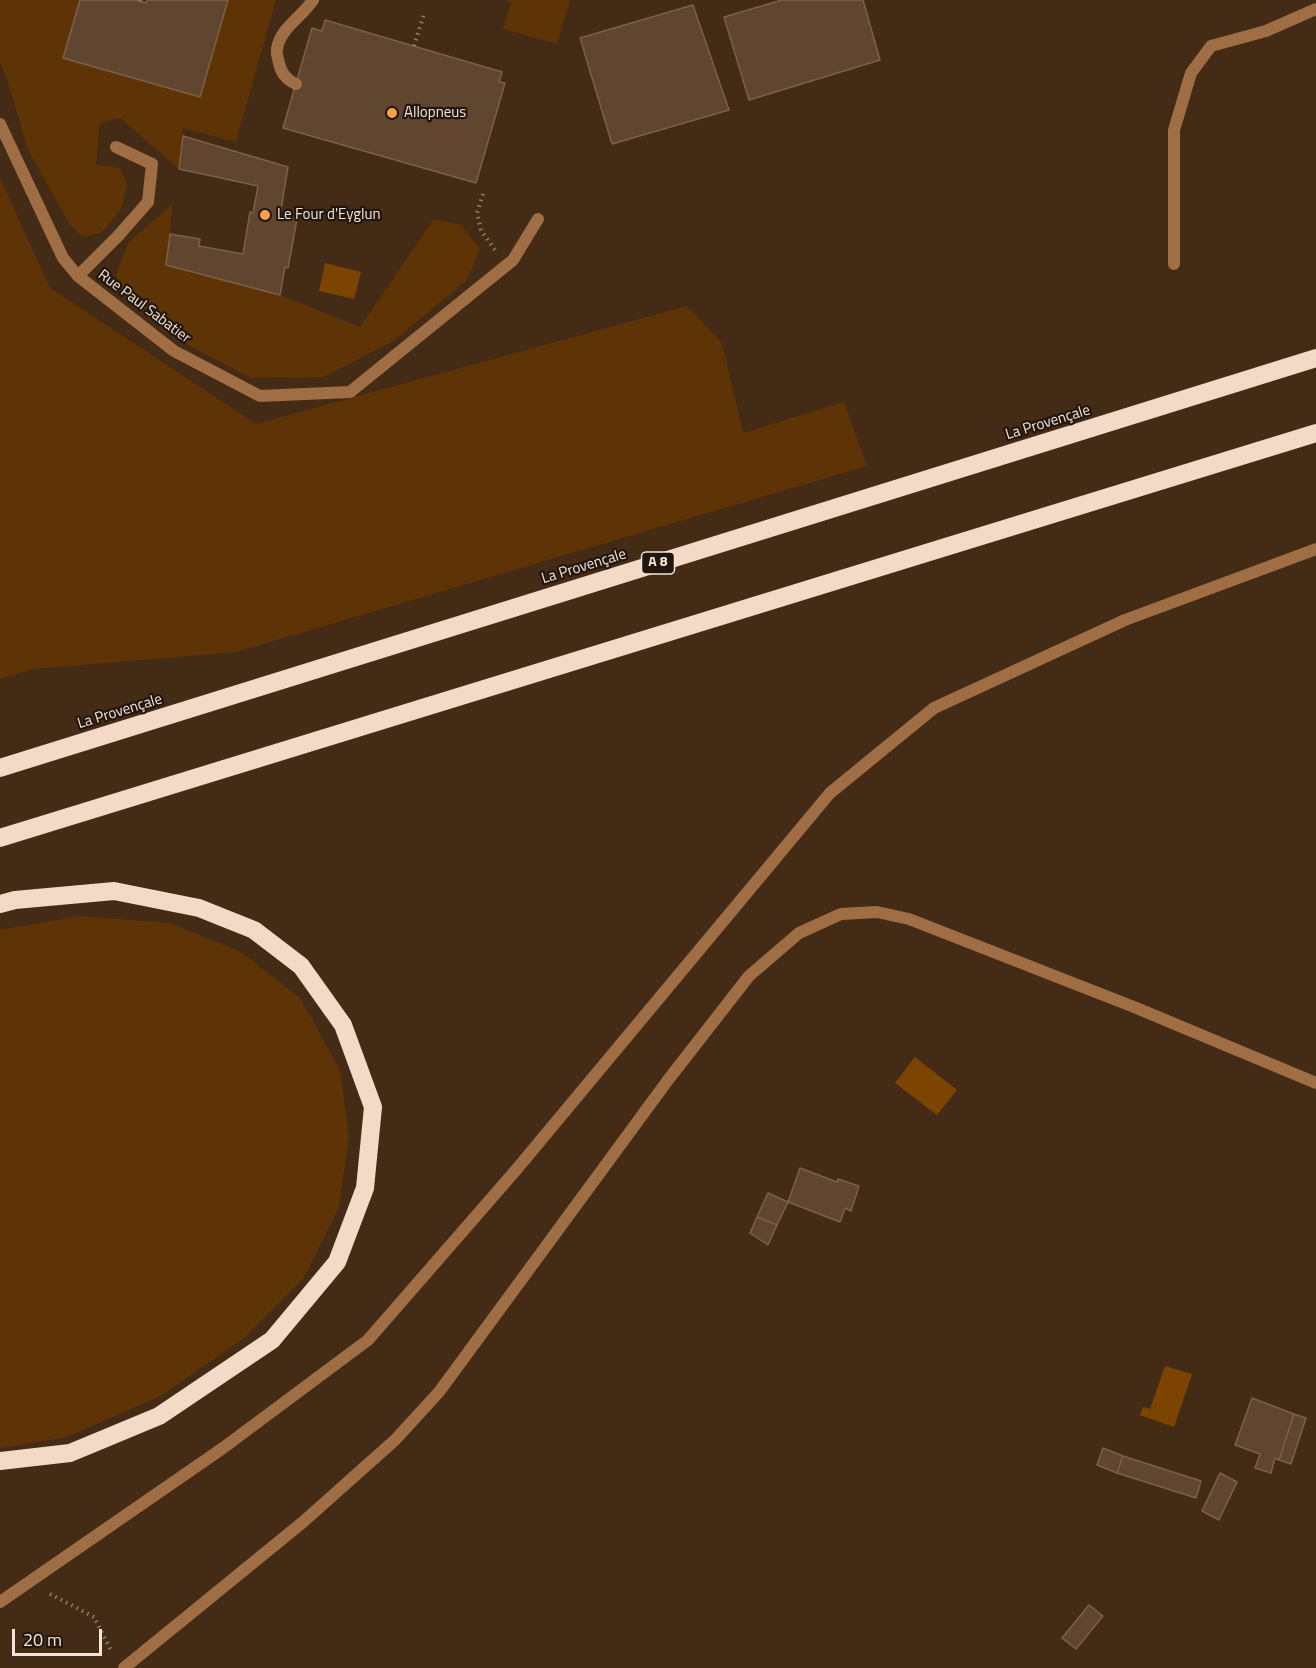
<!DOCTYPE html>
<html>
<head>
<meta charset="utf-8">
<style>
	body { margin:0 }
	#map { position:relative; width:1316px; height:1668px; overflow:hidden; background:#442b16; font-family:"Titillium Web",sans-serif }
	canvas { display:block }
	.scale { position:absolute; left:12px; top:1629px; width:90px; height:27px; box-sizing:border-box; border:3px solid #f5e5d8; border-top:0; padding-left:8px; font-size:18px; line-height:21px; white-space:nowrap; color:#f5e5d8; -webkit-text-stroke:4px #22170e; paint-order:stroke }
</style>
</head>
<body>
<div id="map">
<canvas width="1316" height="1668"></canvas>
<div class="scale">20 m</div>
</div>
<script>
const g = document.querySelector('canvas').getContext('2d');
g.lineJoin = 'round';
function fillPath(path, color) { g.fillStyle = color; g.fill(path, 'evenodd'); }
function strokePath(path, color, width, dash) { g.strokeStyle = color; g.lineWidth = width; g.lineCap = dash ? 'butt' : 'round'; g.setLineDash(dash || []); g.stroke(path); }
function drawText(font, color, halo, rows, align = 'center') {
  g.font = font + ' "Titillium Web",sans-serif'; g.lineWidth = 4.5; g.setLineDash([]); g.textBaseline = 'middle'; g.strokeStyle = halo; g.fillStyle = color; for (const [text, x, y, turn = 0] of rows) {
    g.save(); g.translate(x, y); g.rotate((+turn || 0) * Math.PI / 180); g.textAlign = isNaN(turn) ? turn : align; if (halo) g.strokeText(text, 0, 0); g.fillText(text, 0, 0); g.restore();
  }
}
fillPath(new Path2D(`
	M0,0h80l-16,58 136,39 28,-97h48l-40,142 -54,-14 1,8 -4,33 -59,-51 -20,5 -4,42 24,3 7,16 -5,24 -21,25 -18,4 -13,-12 -42,-75 -20,-68 -8,-20z
	M504,0h66l-13,44 -54,-15 8,-27z
	M0,178l50,110 206,136 431,-118 35,37 21,90 101,-31 23,64 -631,186 -203,17 -33,10z
	M173,203l-7,62 114,30 80,32 74,-108 27,6 19,24 -13,31 -72,60 -71,37 -73,1 -78,-41 -48,-38 -9,-24 12,-32z
	M79,916l91,7 71,29 59,46 40,72 9,66 -10,71 -36,72 -59,59 -83,58 -94,41 -67,11v-518z`), '#5e3407');
fillPath(new Path2D(`
	M325,263l36,9 -7,27 -35,-8z
	M915,1057l42,33 -20,25 -42,-32z
	M1165,1366l27,8 -18,53 -34,-12 3,-8 7,2z`), '#7c4401');
const building = new Path2D(`
	M80,0h55l11,3 1,-3h81l-28,97 -137,-39z
	M782,0h81l17,60 -131,40 -25,-83z
	M693,5l36,105 -117,34 -32,-106z
	M325,20l177,52 -3,10 6,1 -29,100 -193,-55 29,-100 10,3z
	M183,136l105,31 -8,49 17,3 -9,49 -3,-1 -5,28 -114,-30 4,-31 30,5 -1,7 44,8 7,-42 3,1 5,-27 -79,-17z
	M800,1168l37,14 1,-3 21,7 -8,25 -6,-3 -5,14 -52,-20z
	M768,1193l20,9 -11,23 -20,-8z
	M757,1217l20,8 -9,20 -18,-12z
	M1252,1398l42,16 -15,46 -4,-2 -4,15 -16,-5 5,-14 -25,-9z
	M1294,1414l12,4 -15,46 -12,-4z
	M1103,1448l20,8 -6,17 -20,-8z
	M1123,1456l78,25 -5,17 -79,-25z
	M1220,1473l17,9 -18,38 -17,-9z
	M1089,1605l14,11 -27,33 -14,-11z`);
fillPath(building, '#60452f');
strokePath(building, '#7c6049', 1.5);
strokePath(new Path2D(`
	M140,0l1,2
	M414,46l10,-32
	M483,194l-6,19 4,17 14,20
	M50,1594l44,23 18,35`), '#917c6a', 4, [1.5, 4.5]);
strokePath(new Path2D(`
	M296,84c-9,-4 -15,-10 -17,-21 -1,-4 -3,-10 -2,-14 3,-21 25,-32 36,-49
	M1174,264v-134l17,-57 20,-27 55,-15 50,-22
	M78,276l40,-40 30,-34 4,-38 -36,-17
	M0,1602l223,-154 145,-108 148,-170 314,-377 104,-85 191,-88 191,-71
	M124,1668l179,-146 92,-82 44,-48 229,-312 81,-104 50,-43 42,-19 36,-2 32,7 225,88 182,76`), '#9f6e44', 12);
strokePath(new Path2D(`
	M0,124l63,134 15,18 96,75 86,45 90,-4 163,-132 25,-41`), '#9f6e44', 12);
strokePath(new Path2D(`
	M0,768l1316,-410
	M0,838l1316,-405
	M0,904l15,-4 99,-9 85,17 55,22 47,36 42,59 30,82 -8,81 -28,74 -65,78 -113,76 -89,37 -70,8`), '#f2dac6', 18);
for (const [x, y, r, color] of [
	[392,113,6,"#f9a04d"],
	[265,215,6,"#f9a04d"]
]) { const dot = new Path2D(); dot.arc(x, y, r, 0, 2 * Math.PI); g.fillStyle = color; g.fill(dot); strokePath(dot, '#22170e', 2); }
for (const [x, y, w] of [
	[658,563,33]
]) { const box = new Path2D(); box.roundRect(x - w / 2, y - 11, w, 22, 4.5); g.fillStyle = '#22170e'; g.fill(box); strokePath(box, '#f5e5d8', 1.5); }
drawText('bold 14px', '#f5e5d8', null, [
	["A 8",658,563]
]);
drawText('15px', '#f5e5d8', '#22170e', [
	["Allopneus",404,113],
	["Le Four d'Eyglun",277,215]
], 'left');
drawText('15px', '#f5e5d8', '#22170e', [
	["Rue Paul Sabatier",144,307,37],
	["La Provençale",1048,423,-17],
	["La Provençale",584,567,-17],
	["La Provençale",120,712,-17]
]);
</script>
</body>
</html>
